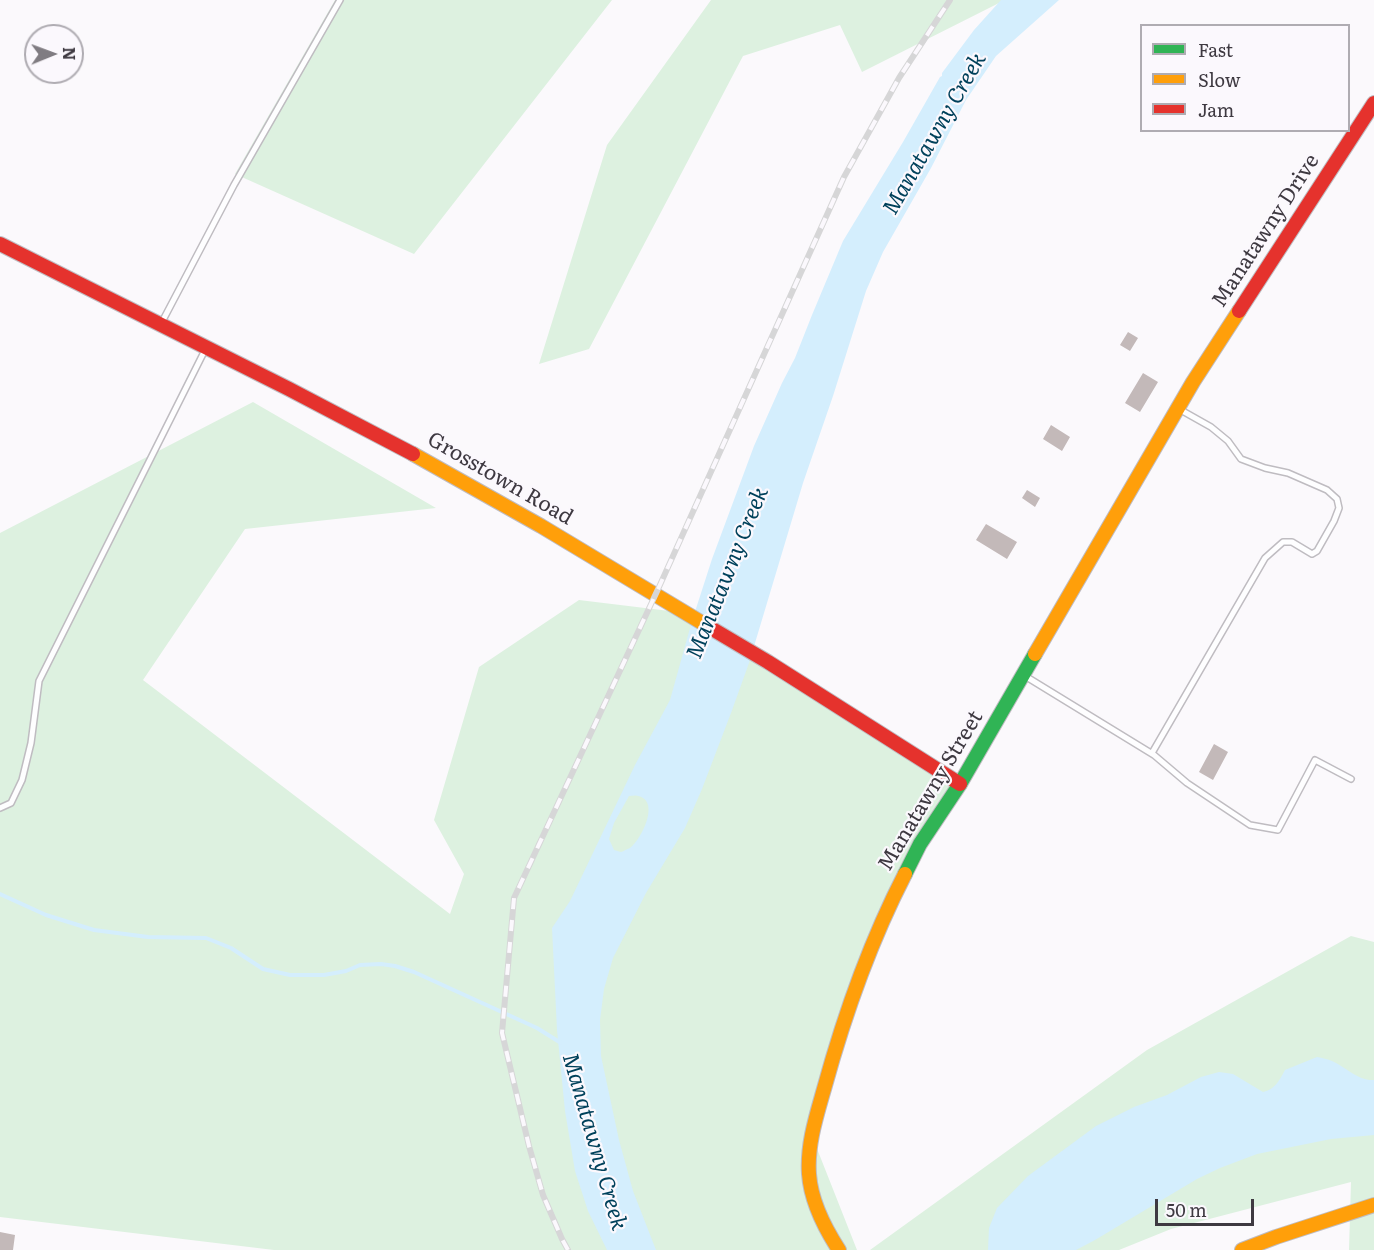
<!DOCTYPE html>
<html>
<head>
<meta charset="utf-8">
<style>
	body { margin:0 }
	#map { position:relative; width:1374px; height:1250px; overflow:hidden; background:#fbf9fc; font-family:Literata,serif }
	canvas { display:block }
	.legend { position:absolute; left:1140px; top:24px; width:210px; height:108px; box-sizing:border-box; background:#fbf8fd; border:2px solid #afacb2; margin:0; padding:8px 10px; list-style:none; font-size:18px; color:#3e3941 }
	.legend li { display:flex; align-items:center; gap:12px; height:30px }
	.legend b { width:30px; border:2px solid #afacb2 }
	.north { position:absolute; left:24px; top:24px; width:60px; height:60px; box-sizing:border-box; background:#fbf8fd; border:2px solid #afacb2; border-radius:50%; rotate:89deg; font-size:16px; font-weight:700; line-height:24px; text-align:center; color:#3e3941 }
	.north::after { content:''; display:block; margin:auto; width:21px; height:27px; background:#807c82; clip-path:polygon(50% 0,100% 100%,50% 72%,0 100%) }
	.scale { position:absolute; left:1155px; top:1199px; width:99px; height:27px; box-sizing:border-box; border:3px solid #3e3941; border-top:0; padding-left:8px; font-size:18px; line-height:21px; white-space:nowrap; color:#3e3941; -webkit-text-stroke:4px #fbf8fd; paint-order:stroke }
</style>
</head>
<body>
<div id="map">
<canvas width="1374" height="1250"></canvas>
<ul class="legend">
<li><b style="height:8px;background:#30b455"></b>Fast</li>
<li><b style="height:8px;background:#ff9f0a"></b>Slow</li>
<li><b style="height:8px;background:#e5322d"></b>Jam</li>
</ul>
<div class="north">N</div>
<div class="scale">50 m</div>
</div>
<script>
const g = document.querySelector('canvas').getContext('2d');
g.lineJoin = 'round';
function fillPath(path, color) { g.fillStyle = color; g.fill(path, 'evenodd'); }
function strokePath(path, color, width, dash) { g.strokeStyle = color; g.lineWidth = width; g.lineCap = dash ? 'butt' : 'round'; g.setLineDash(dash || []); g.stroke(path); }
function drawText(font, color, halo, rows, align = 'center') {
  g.font = font + ' Literata,serif'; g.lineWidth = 4.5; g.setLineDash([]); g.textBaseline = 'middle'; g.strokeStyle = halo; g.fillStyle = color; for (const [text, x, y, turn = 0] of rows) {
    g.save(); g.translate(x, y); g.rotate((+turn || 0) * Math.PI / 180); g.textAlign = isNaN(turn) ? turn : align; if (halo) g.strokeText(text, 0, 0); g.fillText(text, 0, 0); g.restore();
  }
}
fillPath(new Path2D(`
	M335,0h277l-198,254 -179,-80z
	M711,0h294l-143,72 -22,-47 -97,31 -154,293 -50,15 68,-219z
	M253,402l183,106 -191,21 -102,151 307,234 14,-40 -30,-54 45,-153 100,-67 107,13 274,171 -95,180 -53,172 45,114h-583l-274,-33v-684z
	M1351,936l23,6v308h-25l2,-68 -180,47 -52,21h-249l277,-200z`), '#ddf1e0');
fillPath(new Path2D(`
	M1001,0h58l-63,56 -30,44 -35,68 -48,84 -17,39 -33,105 -30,87 -54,180 -18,50 -29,76 -17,39 -39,65 -33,65 -9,31 -4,31 1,36 18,84 14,51 23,59h-49l-19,-39 -13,-40 -10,-60 -8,-81 -5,-102 18,-27 65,-136 35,-65 22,-79 20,-62 42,-113 28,-63 13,-25 17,-43 31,-74 60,-99 37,-65 2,-1v-3l32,-43zM629,796c3,0 6,-1 9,0 23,5 3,44 -8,52 -1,0 -8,4 -9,4l-7,-2 -5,-11 5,-16z
	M1317,1057c5,1 11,2 15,4 14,6 26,20 42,19v55l-43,4 -74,15 -37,14 -23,11 -102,61 -19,10h-88l1,-22 8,-20 31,-32 68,-50 38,-19 33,-12 34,-18 18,-5 14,2 30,18c12,-2 17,-13 22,-22z`), '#d4eefd');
strokePath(new Path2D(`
	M0,894l46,21 48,15 54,7 58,1 25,10 32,21 27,6h34l22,-4 14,-6 21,-1 14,2 19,6 123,56 24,15`), '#d4eefd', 4);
fillPath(new Path2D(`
	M1128,332l10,6 -8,13 -10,-6z
	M1143,373l15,9 -18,30 -15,-9z
	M1051,425l19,12 -8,14 -19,-12z
	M1027,490l13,8 -5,9 -13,-9z
	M986,524l31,18 -10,17 -31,-19z
	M1214,744l14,8 -15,28 -14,-8z
	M0,1232l15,3 -2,15h-13z`), '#c3b9b9');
const lane = new Path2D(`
	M162,322l72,-137 106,-185
	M1025,676l129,79 33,28 63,42 28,5 37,-70 36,19
	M1152,753l113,-195 18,-16h9l20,12 5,-3 17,-30 5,-13 -2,-9 -10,-9 -39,-17 -23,-5 -24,-9 -13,-18 -17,-14 -32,-18
	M0,808l11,-5 11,-23 9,-37 8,-62 167,-333`);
const fast = new Path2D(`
	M905,874l15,-30 40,-60 75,-130`);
const slow = new Path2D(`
	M413,454l128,72 168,101
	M1035,654l158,-272 46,-71
	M839,1250c-15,-23 -28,-48 -30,-76 -2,-29 7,-57 15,-85 20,-73 46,-147 81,-215
	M1242,1250l34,-13 98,-32`);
const jam = new Path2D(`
	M0,244l289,145 124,65
	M1239,311l135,-208
	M709,627l59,35 192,122`);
strokePath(lane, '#bfbcc1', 8);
strokePath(fast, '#bfbcc1', 16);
strokePath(slow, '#bfbcc1', 16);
strokePath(jam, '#bfbcc1', 16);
strokePath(lane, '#fefeff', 5);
strokePath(fast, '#30b455', 14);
strokePath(slow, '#ff9f0a', 14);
strokePath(jam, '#e5322d', 14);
const rail = new Path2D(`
	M568,1250l-6,-11 -19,-44 -14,-49 -27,-113 12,-135 145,-311 185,-410 55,-99 51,-78`);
strokePath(rail, '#d6d6d7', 6);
strokePath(rail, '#fbf8fd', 4, [11]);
drawText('21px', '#3e3941', '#fbf8fd', [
	["Manatawny Drive",1266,231,-57],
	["Grosstown Road",500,479,30],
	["Manatawny Street",931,791,-59]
]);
drawText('italic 22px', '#00415b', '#fbf8fd', [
	["Manatawny Creek",935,134,-60],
	["Manatawny Creek",728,573,-68],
	["Manatawny Creek",594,1142,74]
]);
</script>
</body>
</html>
